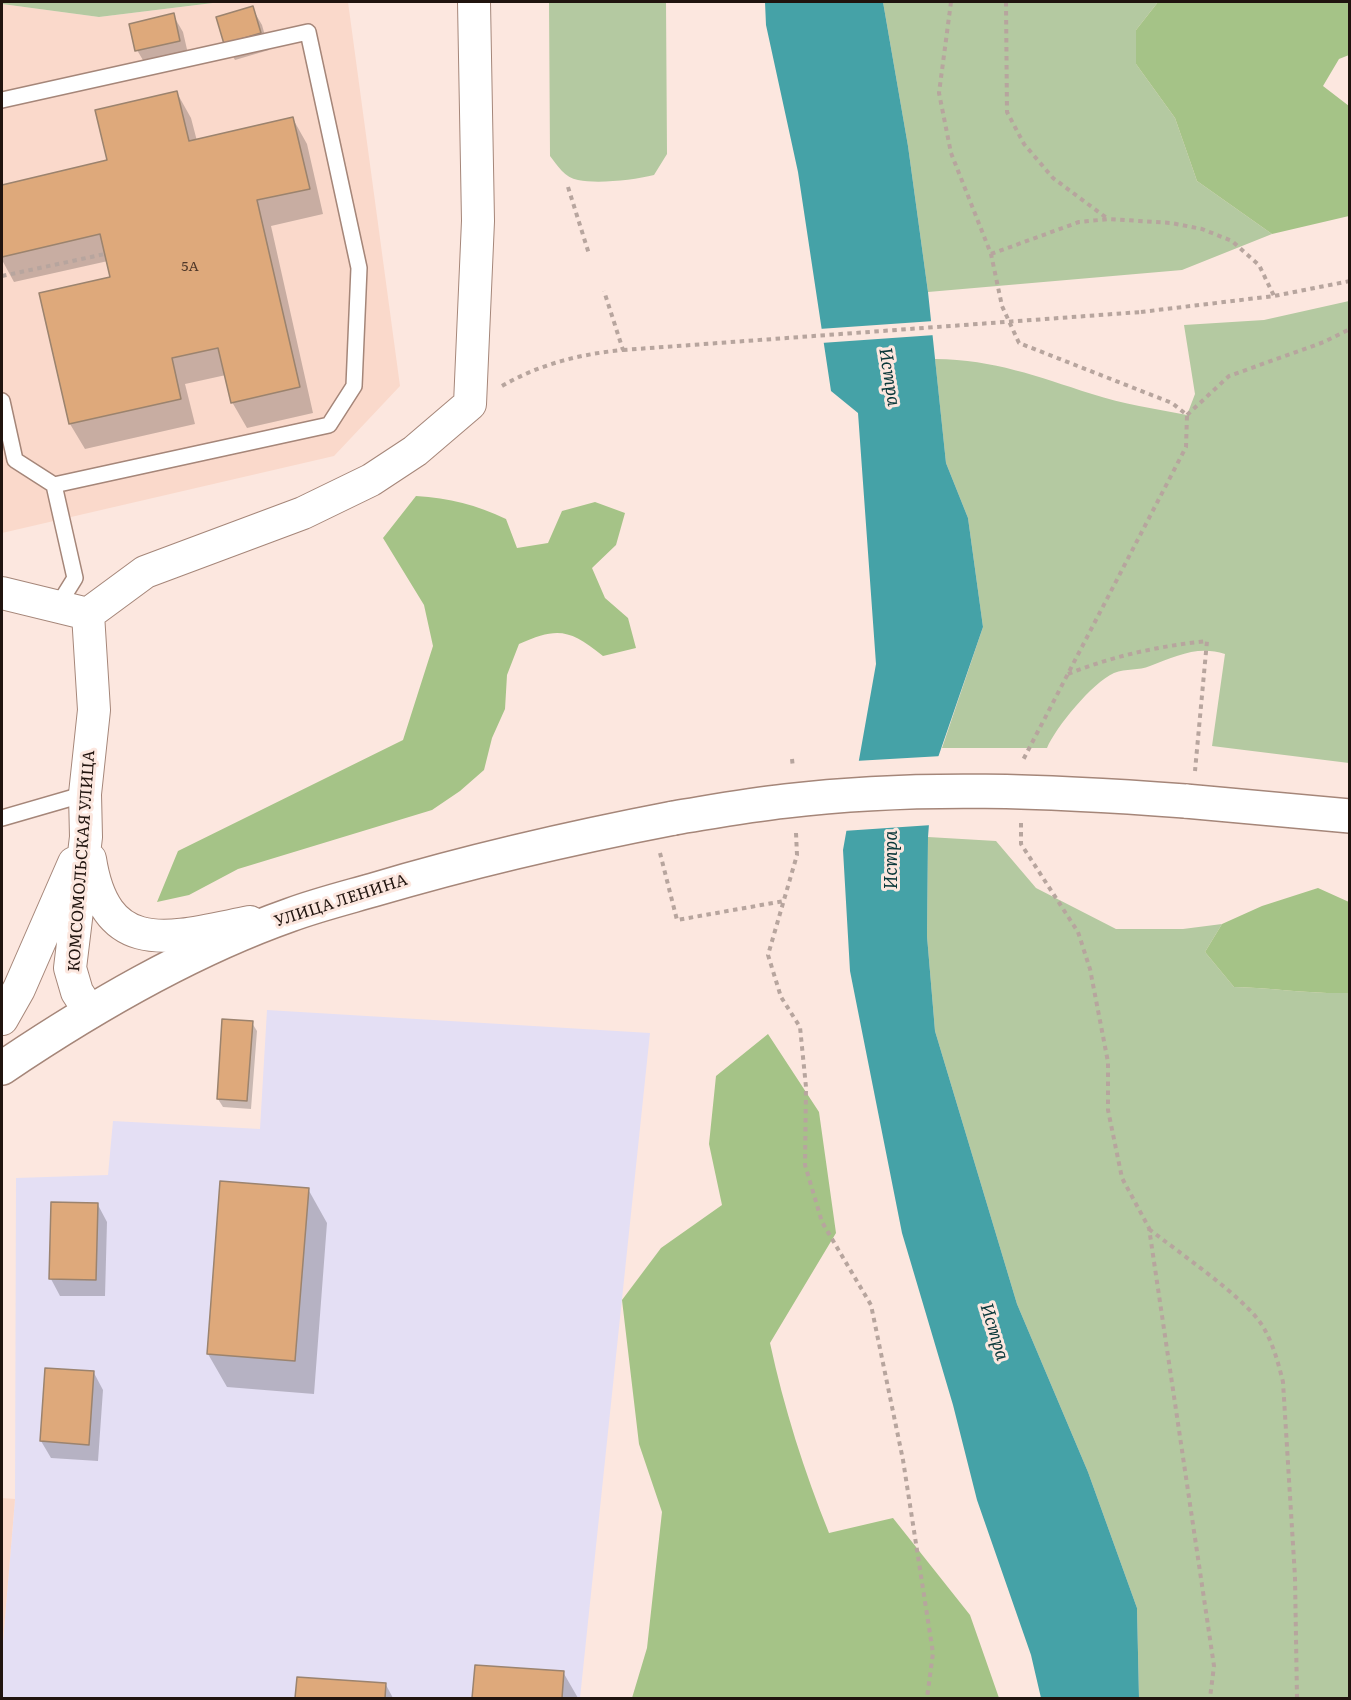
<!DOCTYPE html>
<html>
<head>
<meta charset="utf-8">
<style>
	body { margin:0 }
	#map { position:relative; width:1351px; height:1700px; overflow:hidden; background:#fce7df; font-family:Literata,serif }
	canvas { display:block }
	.frame { position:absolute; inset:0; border:3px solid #20140f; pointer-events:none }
</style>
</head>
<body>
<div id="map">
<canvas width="1351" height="1700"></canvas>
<div class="frame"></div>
</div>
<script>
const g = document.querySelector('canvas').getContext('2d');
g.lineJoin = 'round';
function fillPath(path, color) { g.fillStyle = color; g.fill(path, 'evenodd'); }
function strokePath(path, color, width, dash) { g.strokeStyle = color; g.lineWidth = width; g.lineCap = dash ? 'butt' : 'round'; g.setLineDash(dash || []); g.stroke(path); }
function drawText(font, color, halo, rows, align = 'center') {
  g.font = font + ' Literata,serif'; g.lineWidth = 6; g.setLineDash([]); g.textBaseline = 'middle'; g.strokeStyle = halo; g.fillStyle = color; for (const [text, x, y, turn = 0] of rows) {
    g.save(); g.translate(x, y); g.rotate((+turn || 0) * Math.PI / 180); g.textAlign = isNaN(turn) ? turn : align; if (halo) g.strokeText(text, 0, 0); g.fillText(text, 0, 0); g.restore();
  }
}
fillPath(new Path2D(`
	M267,1010l383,23 -70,665h-578v-45l13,-154 1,-321 92,-3 5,-54 147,8z`), '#e4dff4');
fillPath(new Path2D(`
	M221,2h127l52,384 -66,70 -332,77v-529l97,13z
	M2,1498l13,1 -13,154z`), '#fad9cb');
fillPath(new Path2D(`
	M2,2h311h-92l-122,15 -97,-13z
	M549,2h117l1,152 -13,21c-20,5 -56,9 -76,5 -13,-2 -21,-15 -28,-24z
	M883,2h275l-22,28v34l39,54 22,63 75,53 -90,36 -254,22 -20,-146z
	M1349,301v462l-137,-17 13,-92c-27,-9 -49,2 -75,12 -11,5 -24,2 -36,7 -22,10 -58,54 -67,75h-105l41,-121 -15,-109 -22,-55 -11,-104c61,1 100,17 157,35 31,10 63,15 95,21l8,-21 -11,-69 80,-5z
	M928,837l68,4 40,47 80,41h67l39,-5 -17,28 29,35c39,1 77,7 115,6v705h-210l-2,-90 -49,-136 -71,-168 -82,-273 -8,-95z`), '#b4c9a1');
fillPath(new Path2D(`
	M1158,2h191v53l-10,4 -16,27 26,20v110l-77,18 -75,-53 -22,-63 -39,-54v-34z
	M416,496c34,2 60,9 90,23l11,29 31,-5 14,-32 33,-9 30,11 -9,32 -24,23 13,30 23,20 8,30 -33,8c-34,-27 -45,-29 -84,-12l-12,31 -2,34 -13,29 -8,32 -24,21 -28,19 -194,59 -49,26 -32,7 21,-51 225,-111 30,-94 -9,-41 -41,-67z
	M1318,888l31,14v91c-38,1 -76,-5 -115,-6l-29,-35 17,-28 40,-18z
	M768,1034l51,78 17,121 -66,110c14,65 34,128 59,190l64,-15 77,97 29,83h-367l15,-50 15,-136 -23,-68 -17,-144 39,-52 61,-43 -13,-61 7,-68z`), '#a5c387');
fillPath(new Path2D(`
	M765,2h118l25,144 20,146 18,171 22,55 15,109 -50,145 -5,65 -1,99 8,95 82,273 71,168 49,136 2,90h-98l-10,-43 -54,-155 -24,-95 -51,-172 -52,-262 -7,-121 33,-186 -18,-251 -27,-22 -33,-219 -32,-147z`), '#45a2a7');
fillPath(new Path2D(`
	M934,321l1,14 -114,8 -2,-14z
	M942,756l-6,17 -4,52 -89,6 12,-70z`), '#fce7df');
fillPath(new Path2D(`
	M252,8l10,17 7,25 -34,10 -10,-17z
	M173,15l10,17 6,26 -42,9 -10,-17z
	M177,93l14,25 6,23 96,-22 14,25 16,70 -52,12 42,187 -66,15 -15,-26 -6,-27 -41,9 10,40 -110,25 -15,-25 42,-146 -4,-17 -94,21 -12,-22v-74l107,-24z
	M252,1023l5,8 -6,78 -28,-2 -5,-8z
	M308,1189l19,34 -13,171 -87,-7 -19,-33z
	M98,1205l9,17 -2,74h-45l-9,-17z
	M94,1373l9,17 -5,71 -47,-3 -10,-17z
	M476,1666l87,6 15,26h-104z
	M298,1679l88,6 7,13h-96z`), '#0003');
const building = new Path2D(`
	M253,6l8,27 -37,11 -8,-27z
	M174,13l6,28 -45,10 -6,-27z
	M177,91l12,50 104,-24 17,72 -53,11 43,187 -69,16 -13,-55 -46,10 9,41 -112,25 -30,-131 71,-16 -10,-43 -98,23v-72l105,-25 -12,-50z
	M222,1019l31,2 -6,80 -30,-2z
	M220,1181l89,7 -14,173 -88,-7z
	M51,1202l47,1 -2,77 -47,-1z
	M45,1368l49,3 -5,74 -49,-4z
	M475,1665l89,6 -2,27h-90z
	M297,1677l89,6 -1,15h-90z`);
fillPath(building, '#dea97b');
strokePath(building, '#9b836e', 1.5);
const lane = new Path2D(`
	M2,100l306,-68 51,236 -5,118 -25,39 -275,60 21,93 -18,29
	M2,401l13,59 39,25
	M2,818l83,-24`);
const street = new Path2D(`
	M2,593l86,21
	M88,614l57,-42 158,-59 68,-33 44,-29 55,-47 8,-183 -4,-219
	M88,614l6,96 -9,84 1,43 -16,131 7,24 13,20
	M90,859c16,102 83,78 160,63
	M2,1019l17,-30 55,-126`);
const secondary = new Path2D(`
	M1185,801l165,15
	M2,1068c89,-60 186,-117 288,-153 27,-10 55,-17 83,-25 101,-30 197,-52 301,-72`);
strokePath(lane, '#a58679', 18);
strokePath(street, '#a58679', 34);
strokePath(secondary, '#a58679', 36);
strokePath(new Path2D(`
	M951,2l-12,91 12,60 40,101 11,52 17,37 153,60 15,12 -1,32 -164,315
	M1006,2l1,110 17,32 29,34 55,41
	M568,187l21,67
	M991,254l88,-32 30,-3 62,4 31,6 30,12 27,24 15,31
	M2,276l103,-22
	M1141,312l133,-16 76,-15
	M502,386c38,-22 78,-32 121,-36l-19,-59
	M1187,415l42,-39 95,-34 26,-13
	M1068,674c45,-18 91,-28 139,-33l-12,130
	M792,759l1,9
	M1021,823v21l57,88 12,37 18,93v48l14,68 27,50 65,438 -4,32
	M796,833l1,22 -29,100 13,42 19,30 6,60 -1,78 17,57 49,83 32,155 30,193 -6,45
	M660,853l17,67 107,-19
	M1149,1229c29,23 95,68 113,96 11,18 16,37 21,57l12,195 2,121`), '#b7a59e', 4, [4.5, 4.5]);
strokePath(lane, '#fff', 15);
strokePath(street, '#fff', 32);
strokePath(secondary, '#fff', 33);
const secondaryBridge = new Path2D(`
	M674,818c37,-6 74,-13 112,-17 132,-16 266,-10 399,0`);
strokePath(secondaryBridge, '#a58679', 36, []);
strokePath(new Path2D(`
	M623,350l518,-38`), '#b7a59e', 4, [4.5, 4.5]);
strokePath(secondaryBridge, '#fff', 33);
drawText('14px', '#50392a', null, [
	["5А",190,267]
]);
drawText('16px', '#20140f', '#fce7df', [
	["КОМСОМОЛЬСКАЯ УЛИЦА",82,861,-86],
	["УЛИЦА ЛЕНИНА",341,901,-18]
]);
drawText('italic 18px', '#093739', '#fce7df', [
	["Истра",889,377,81],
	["Истра",892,860,-90],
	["Истра",994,1332,73]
]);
</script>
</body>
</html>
